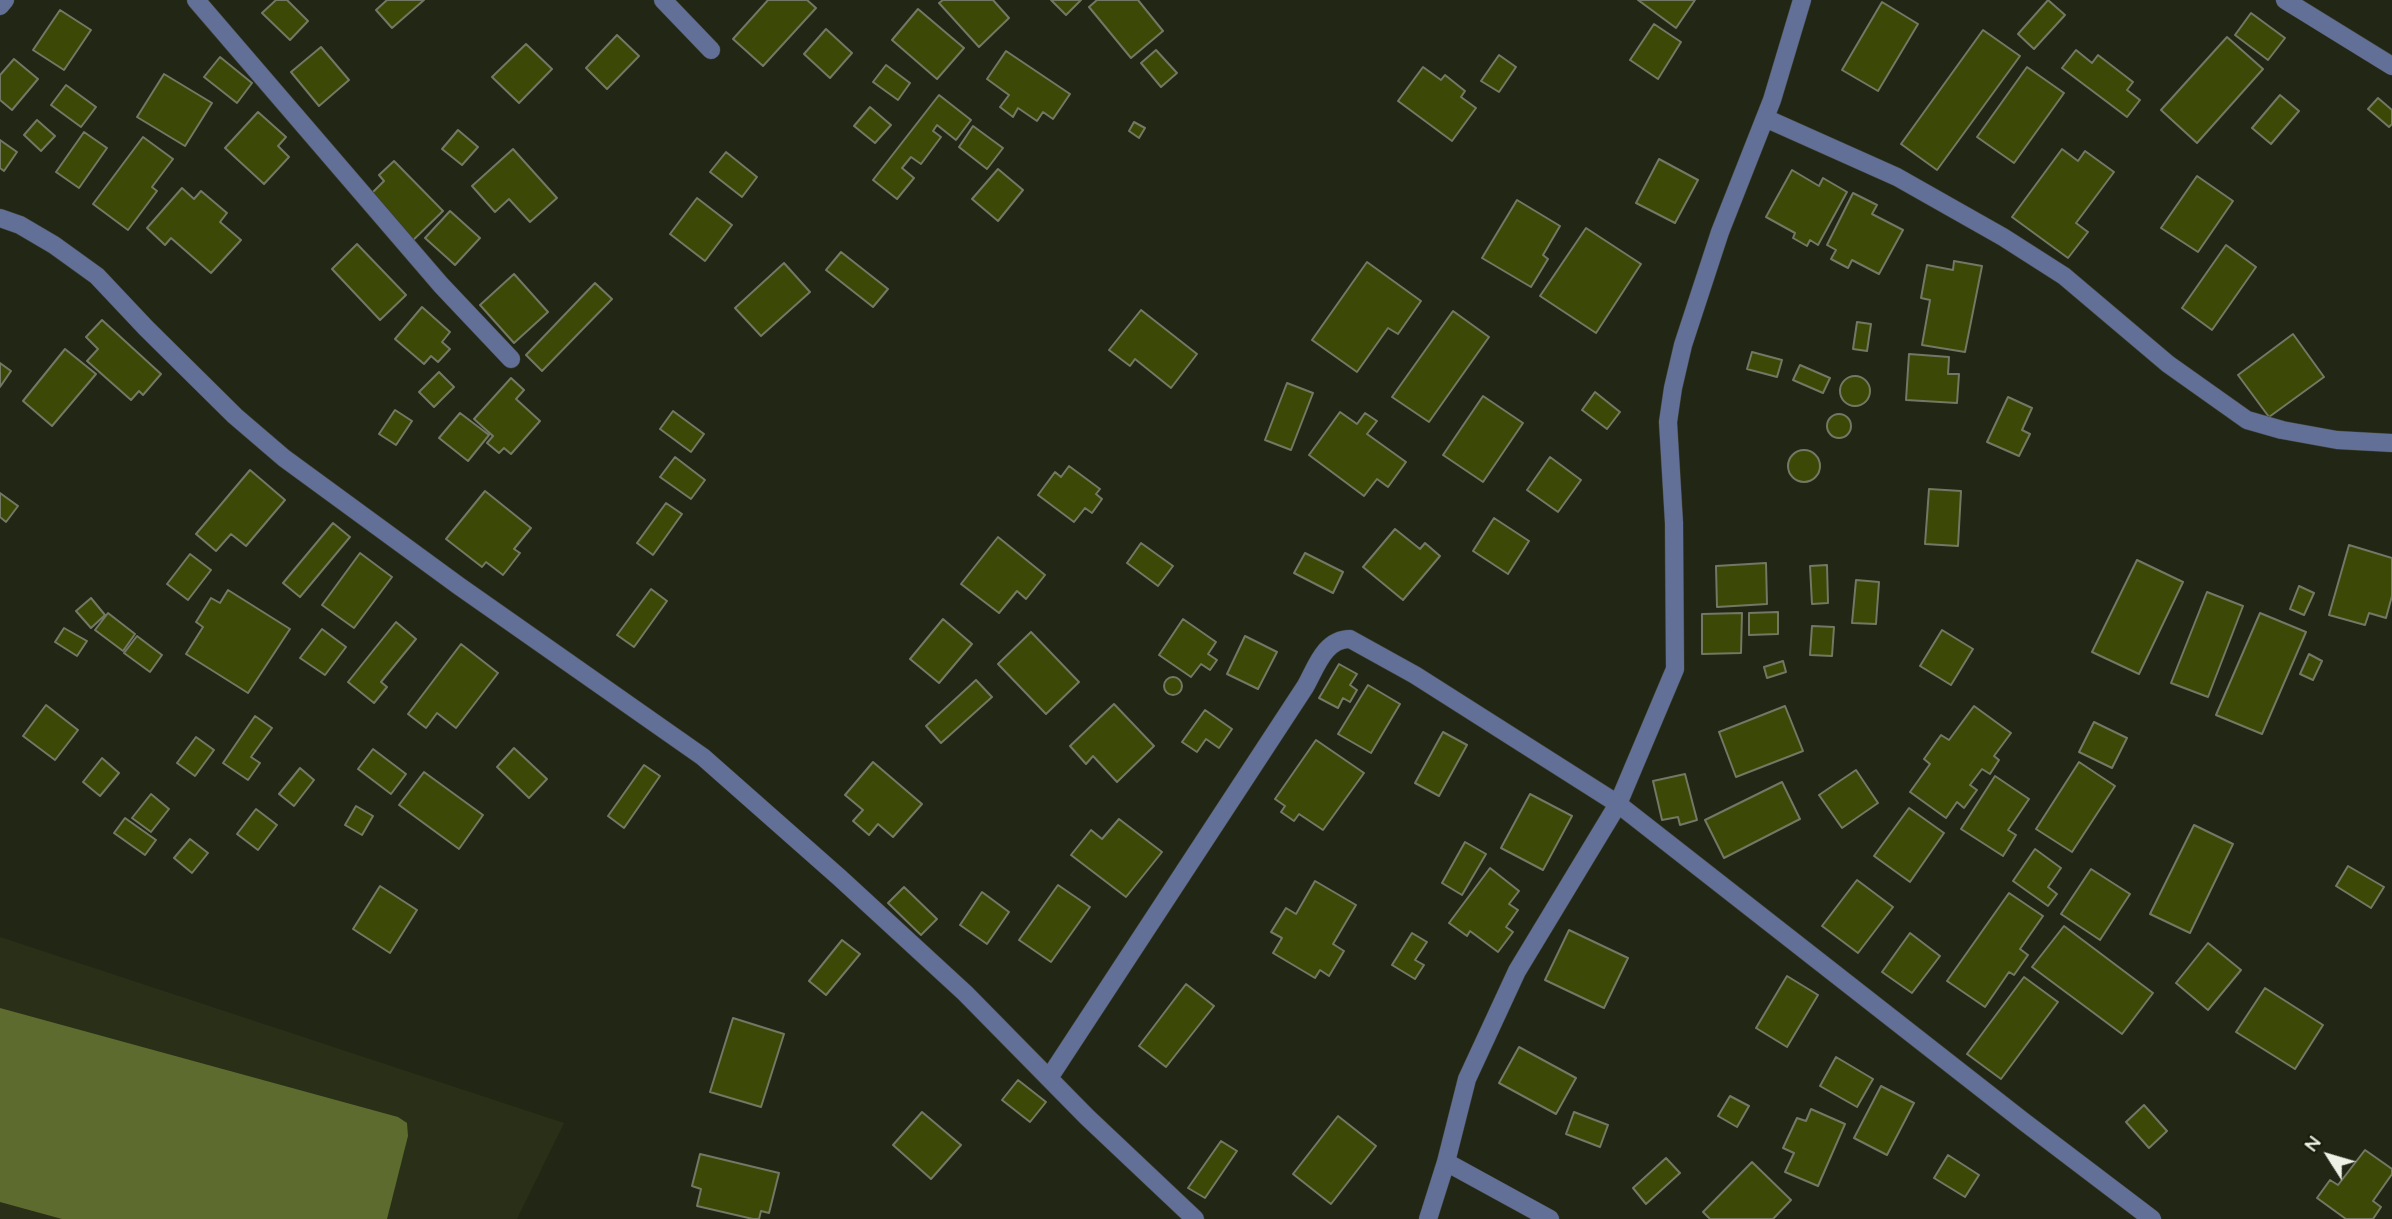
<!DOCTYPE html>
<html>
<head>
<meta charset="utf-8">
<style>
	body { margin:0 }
	#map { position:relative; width:2392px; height:1219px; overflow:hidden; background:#222615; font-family:Quicksand,sans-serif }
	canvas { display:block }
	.north { position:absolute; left:2294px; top:1121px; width:70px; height:70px; -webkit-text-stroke:5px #191d0c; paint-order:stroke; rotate:307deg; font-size:19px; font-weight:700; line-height:28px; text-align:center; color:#eef1e6 }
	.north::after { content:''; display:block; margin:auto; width:24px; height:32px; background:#eef1e6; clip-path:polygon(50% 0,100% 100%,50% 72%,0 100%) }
</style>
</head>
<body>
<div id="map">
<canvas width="2392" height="1219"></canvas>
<div class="north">N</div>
</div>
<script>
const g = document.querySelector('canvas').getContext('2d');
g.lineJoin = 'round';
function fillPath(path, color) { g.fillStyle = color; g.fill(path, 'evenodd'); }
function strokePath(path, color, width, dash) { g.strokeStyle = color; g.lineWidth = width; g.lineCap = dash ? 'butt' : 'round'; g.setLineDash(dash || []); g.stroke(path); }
fillPath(new Path2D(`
	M0,937l564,186 -47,96h-517z`), '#2a2f18');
fillPath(new Path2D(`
	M0,1008l398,109 9,6 1,13 -21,83h-325l-62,-17z`), '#5e6b2f');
const building = new Path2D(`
	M276,0h11l21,21 -18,19 -28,-27z
	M387,0h37l-32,28 -16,-18z
	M768,0h39l9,8 -53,58 -30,-27z
	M943,0h50l16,18 -30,29 -40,-44z
	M1051,0h30l-15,15z
	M1097,0h41l25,31 -32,27 -42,-51z
	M1638,0h57l-19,28z
	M2048,0l17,15 -31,34 -16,-15z
	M1882,2l36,22 -40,67 -36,-21z
	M918,9l46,39 -27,31 -45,-39z
	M60,10l31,20 -27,40 -31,-20z
	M2251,13l34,25 -17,22 -33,-25z
	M1654,24l27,18 -23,37 -28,-19z
	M826,29l26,24 -22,25 -26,-24z
	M1983,30l37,26 -83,114 -36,-26z
	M617,35l22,21 -32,33 -21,-21z
	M2227,37l36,32 -66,74 -36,-33z
	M526,44l26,25 -33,34 -27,-26z
	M321,47l28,33 -30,26 -28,-34z
	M1156,50l21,23 -16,14 -20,-24z
	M2076,50l16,13 6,-8 35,27 -6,8 13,10 -13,17 -65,-49z
	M1006,51l64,43 -17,25 -10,-7 -6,9 -19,-13 -5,9 -13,-10 9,-12 -22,-16z
	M1499,55l17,12 -17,25 -18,-11z
	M220,57l32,26 -15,20 -33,-26z
	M14,59l24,20 -26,31 -12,-10v-25z
	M886,65l24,18 -12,17 -25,-18z
	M1423,67l18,13 4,-5 20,16 -4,6 15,11 -24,33 -54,-40z
	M2027,67l37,26 -50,70 -37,-26z
	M164,74l48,29 -27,43 -48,-29z
	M66,85l30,22 -15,20 -30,-22z
	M939,95l32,25 -15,20 -19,-15 -4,6 8,6 -20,27 -10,-7 -9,11 12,10 -17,21 -24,-19z
	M2280,95l19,16 -28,33 -19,-16z
	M2378,98l14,12v14l-3,3 -21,-18z
	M870,107l21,18 -16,18 -21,-17z
	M258,112l28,25 -8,9 11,11 -25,27 -39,-36z
	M37,120l18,16 -14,15 -17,-16z
	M1134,122l11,6 -6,10 -10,-7z
	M973,126l30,22 -16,21 -28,-22z
	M458,130l20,17 -16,18 -20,-16z
	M84,132l23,16 -28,40 -23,-16z
	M143,137l30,22 -21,28 5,4 -29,39 -35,-26z
	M0,140l17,12 -13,19 -4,-3z
	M513,149l44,49 -27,24 -21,-23 -14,13 -23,-26z
	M2062,149l16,12 7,-10 29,21 -38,51 12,9 -20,26 -56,-41z
	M726,152l31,25 -15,20 -32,-25z
	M1659,159l39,21 -23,43 -39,-20z
	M394,161l49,50 -38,37 -37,-51 16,-16 -5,-6z
	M998,169l25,21 -25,31 -26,-22z
	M1792,170l27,16 4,-8 24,14 -29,53 -8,-5 -3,6 -14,-8 2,-5 -29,-16z
	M2197,176l36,25 -35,51 -37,-24z
	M182,188l12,11 7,-8 26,22 -7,9 21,18 -30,33 -40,-35 -6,7 -18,-17z
	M1853,193l24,12 -5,9 31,16 -24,44 -27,-14 -4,8 -17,-9 5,-9 -9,-5z
	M697,198l35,27 -27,36 -35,-27z
	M1517,200l43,26 -17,29 5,4 -17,28 -49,-29z
	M450,211l30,27 -25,27 -30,-27z
	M1586,228l55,36 -45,69 -56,-37z
	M357,244l49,51 -26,25 -48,-51z
	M2226,245l30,22 -44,63 -30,-22z
	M841,252l47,37 -15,18 -47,-37z
	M1954,261l28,5 -17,86 -43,-7 8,-45 -9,-2 6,-33 26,5z
	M1367,262l54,39 -23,33 -10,-6 -31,44 -45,-32z
	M784,263l26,29 -49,44 -26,-28z
	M514,274l34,38 -34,31 -34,-38z
	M595,283l17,16 -70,72 -16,-16z
	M422,307l28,25 -8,10 8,7 -12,13 -7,-6 -7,8 -29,-25z
	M1141,310l56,44 -26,34 -36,-29 -5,7 -21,-16z
	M1453,311l36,26 -60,85 -37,-25z
	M102,320l59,54 -18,21 -4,-4 -8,9 -44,-39 11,-12 -12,-12z
	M1857,322l14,2 -4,27 -14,-2z
	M2293,334l31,43 -55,40 -31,-42z
	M65,349l31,25 -44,52 -29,-25z
	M1752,352l30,8 -5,17 -30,-8z
	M1909,354l40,3 -1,17h11l-2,29 -51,-3z
	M0,363l11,8 -11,16z
	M1800,365l30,13 -7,15 -30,-13z
	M439,372l15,15 -20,20 -15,-15z
	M1840 391a15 15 0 1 1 30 0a15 15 0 1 1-30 0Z
	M511,378l13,12 -8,9 24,22 -29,33 -7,-6 -5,5 -12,-10 6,-7 -19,-17z
	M1287,383l26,10 -22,57 -26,-10z
	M1595,392l25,20 -13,17 -25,-19z
	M1483,396l40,27 -40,59 -40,-27z
	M2008,397l24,11 -10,22 8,4 -11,22 -32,-14z
	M395,410l17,11 -16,24 -17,-11z
	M673,411l31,23 -13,18 -31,-23z
	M1340,412l17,12 8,-11 12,8 -10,13 39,28 -18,25 -11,-8 -13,17 -55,-41z
	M460,413l29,22 -21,26 -29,-23z
	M1827 426a12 12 0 1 1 24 0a12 12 0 1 1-24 0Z
	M1788 466a16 16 0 1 1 32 0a16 16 0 1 1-32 0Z
	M675,457l30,23 -14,19 -31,-22z
	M1550,457l31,23 -23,32 -31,-22z
	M1069,466l31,23 -4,5 6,5 -10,14 -7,-5 -11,14 -36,-27 17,-23 6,5z
	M250,470l35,30 -39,46 -15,-12 -15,17 -20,-17z
	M1929,489l32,2 -3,55 -33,-2z
	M485,491l46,37 -17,21 6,4 -17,22 -17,-13 -4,5 -36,-28z
	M0,493l18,13 -12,16 -6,-5z
	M666,503l16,11 -29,41 -16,-12z
	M1494,518l35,23 -21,33 -35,-23z
	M333,523l17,14 -50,60 -17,-14z
	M1395,529l25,20 5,-6 15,13 -37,44 -40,-33z
	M998,537l47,38 -19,24 -9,-8 -18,22 -38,-29z
	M1141,543l32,23 -15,20 -31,-23z
	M2349,545l43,13v38l-6,22 -17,-5 -4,12 -36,-10z
	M360,553l32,24 -38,51 -32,-23z
	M1305,553l38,19 -10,21 -39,-20z
	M190,554l21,16 -23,30 -21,-16z
	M2137,560l46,22 -44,92 -47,-22z
	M1766,563l1,41 -50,3 -1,-41z
	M1827,565l1,38 -16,1 -2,-38z
	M1856,580l23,2 -3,42 -24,-1z
	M2299,586l15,7 -10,22 -14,-6z
	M651,589l16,12 -33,46 -17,-12z
	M228,590l62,39 -42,64 -62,-39 17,-27 -7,-5 15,-24 9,5z
	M2207,592l36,14 -35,91 -37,-14z
	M91,598l14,17 -14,13 -15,-17z
	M1778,612v22l-29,1v-22z
	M108,613l27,21 -12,17 -28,-21z
	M1742,613l-1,40 -39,1v-40z
	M2260,613l46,19 -44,102 -46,-19z
	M943,619l29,25 -33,39 -29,-24z
	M1183,619l33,23 -8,12 9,6 -7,10 -9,-6 -10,13 -32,-22z
	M396,622l20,17 -35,43 6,5 -13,16 -26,-21z
	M1812,626l22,1 -2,29 -22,-1z
	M64,628l23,13 -10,15 -22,-14z
	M322,629l24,18 -21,28 -25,-17z
	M1942,630l31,19 -22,36 -31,-19z
	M1031,632l48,50 -33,32 -48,-50z
	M137,636l25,19 -12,17 -26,-19z
	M1245,636l32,16 -19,37 -31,-15z
	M461,644l37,29 -42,55 -19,-15 -11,15 -18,-14z
	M2309,654l13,7 -9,19 -13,-6z
	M1783,661l3,11 -19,6 -3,-11z
	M1339,664l18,10 -7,11 7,5 -7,12 -7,-4 -5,10 -19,-10z
	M1164 686a9 9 0 1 1 18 0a9 9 0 1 1-18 0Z
	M976,680l16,17 -51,46 -15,-17z
	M1368,685l32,19 -29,49 -33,-19z
	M1114,704l40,42 -37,36 -24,-26 -7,8 -16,-18z
	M46,705l32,25 -23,30 -32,-24z
	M1785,706l18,45 -67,26 -17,-45z
	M1974,706l37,27 -17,23 5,4 -9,14 -8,-5 -12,16 7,5 -13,18 -7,-6 -11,16 -36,-26 20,-28 -6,-5 17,-24 8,5z
	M1205,710l27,19 -13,19 -13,-9 -9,13 -15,-10z
	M255,716l17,12 -21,29 9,6 -12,17 -25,-17z
	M2094,722l33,16 -15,30 -33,-16z
	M1443,732l24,13 -28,51 -24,-13z
	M196,737l18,13 -19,26 -18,-13z
	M1316,740l48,33 -41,57 -24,-16 -5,7 -13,-9 4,-6 -10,-7z
	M514,748l33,31 -18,19 -32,-31z
	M373,749l33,25 -15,20 -33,-25z
	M102,758l17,15 -19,23 -17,-14z
	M873,762l49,42 -29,33 -15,-13 -9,11 -16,-14 10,-11 -18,-15z
	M2079,762l36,24 -43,66 -36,-23z
	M644,765l16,11 -36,52 -16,-12z
	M300,768l14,12 -20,26 -15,-12z
	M1856,770l22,33 -36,25 -23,-33z
	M424,772l59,43 -24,34 -60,-44z
	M1685,774l12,46 -17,5 -2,-8 -16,3 -9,-39z
	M1995,776l34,23 -21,31 8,5 -13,21 -42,-27z
	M1782,782l18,37 -76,39 -19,-38z
	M151,794l18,15 -18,23 -19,-14z
	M1530,794l42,22 -29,54 -42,-22z
	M356,806l17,10 -11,19 -17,-10z
	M1909,808l35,25 -34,49 -36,-26z
	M256,809l21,16 -19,25 -21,-16z
	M125,818l31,22 -11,15 -31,-22z
	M1119,819l43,33 -36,45 -55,-42 20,-25 11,9z
	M2194,825l39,19 -43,89 -40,-19z
	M190,839l18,14 -16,20 -18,-15z
	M1465,842l21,12 -24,41 -20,-12z
	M2035,849l26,19 -13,19 9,7 -9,12 -35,-25z
	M2348,866l36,21 -13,21 -35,-22z
	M1490,868l29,23 -10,13 9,6 -12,17 7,5 -15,20 -28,-21 -3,5 -18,-13z
	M2091,869l39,25 -30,46 -39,-26z
	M1857,880l36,27 -35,46 -36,-27z
	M1315,881l41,24 -23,39 11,7 -15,25 -9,-6 -5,8 -42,-25 9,-15 -11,-6 15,-24 10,6z
	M1058,885l32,22 -39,55 -32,-22z
	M380,886l37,24 -27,43 -37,-24z
	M904,887l33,32 -16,16 -33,-32z
	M982,892l27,20 -22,32 -27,-19z
	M2009,893l34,23 -23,33 8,6 -14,20 -5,-3 -24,35 -38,-26z
	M2064,926l89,67 -31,41 -90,-67z
	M1569,930l59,28 -24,50 -59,-28z
	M1412,933l15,9 -12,18 9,5 -9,14 -23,-14z
	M1910,933l30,23 -28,37 -30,-21z
	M842,940l18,14 -34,41 -17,-14z
	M2208,943l33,27 -33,40 -32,-27z
	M1787,976l31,19 -31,52 -31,-19z
	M2024,977l34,25 -57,77 -34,-25z
	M1186,984l28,22 -48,61 -27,-21z
	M2265,988l58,37 -28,44 -59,-37z
	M733,1018l51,16 -23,73 -51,-15z
	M1519,1047l57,31 -20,36 -57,-31z
	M1836,1057l37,22 -16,28 -37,-21z
	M1018,1080l28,22 -16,20 -28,-22z
	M1881,1086l33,17 -27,52 -33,-17z
	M1730,1096l19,10 -12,21 -19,-11z
	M2144,1105l23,26 -18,17 -23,-26z
	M1811,1109l34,15 -27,62 -33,-14 9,-19 -11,-5 14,-30 9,3z
	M922,1112l39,33 -30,34 -38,-34z
	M1574,1112l34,13 -8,22 -34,-13z
	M1338,1116l38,30 -45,58 -38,-30z
	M1221,1141l16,10 -32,47 -17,-10z
	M2365,1150l27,19v5l-19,27 8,6 -8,12h-27l-29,-21 13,-18 8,5z
	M700,1154l79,19 -10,40 -8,-2 -2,8h-6l-56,-13 4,-17 -9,-3z
	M1948,1155l31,20 -14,22 -31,-19z
	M1666,1158l14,15 -34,31 -13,-16z
	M1752,1162l39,38 -18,19h-63l-7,-7z`);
fillPath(building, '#3c4806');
strokePath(building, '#727864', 2);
const minor = new Path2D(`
	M196,0l245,285 70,74
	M663,0l48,50
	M2285,0l107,66
	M0,6l5,-6
	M1765,118l132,59 106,60 61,39 104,88 79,56 35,10 55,10 55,3
	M0,218l20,7 34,20 43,31 49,52 89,88 49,42 175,128 244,171 137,121 125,115 122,124 108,102
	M1049,1078l256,-391c11,-19 19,-48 45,-48l65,36 203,129 405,317 129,98
	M1446,1162l104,57
	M1428,1219l18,-57 21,-83 50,-108 101,-167 57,-135 -1,-146 -6,-101 5,-34 10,-43 37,-113 52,-132 30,-100`);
strokePath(minor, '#3f4232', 19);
strokePath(minor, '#626f97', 18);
</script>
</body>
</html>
